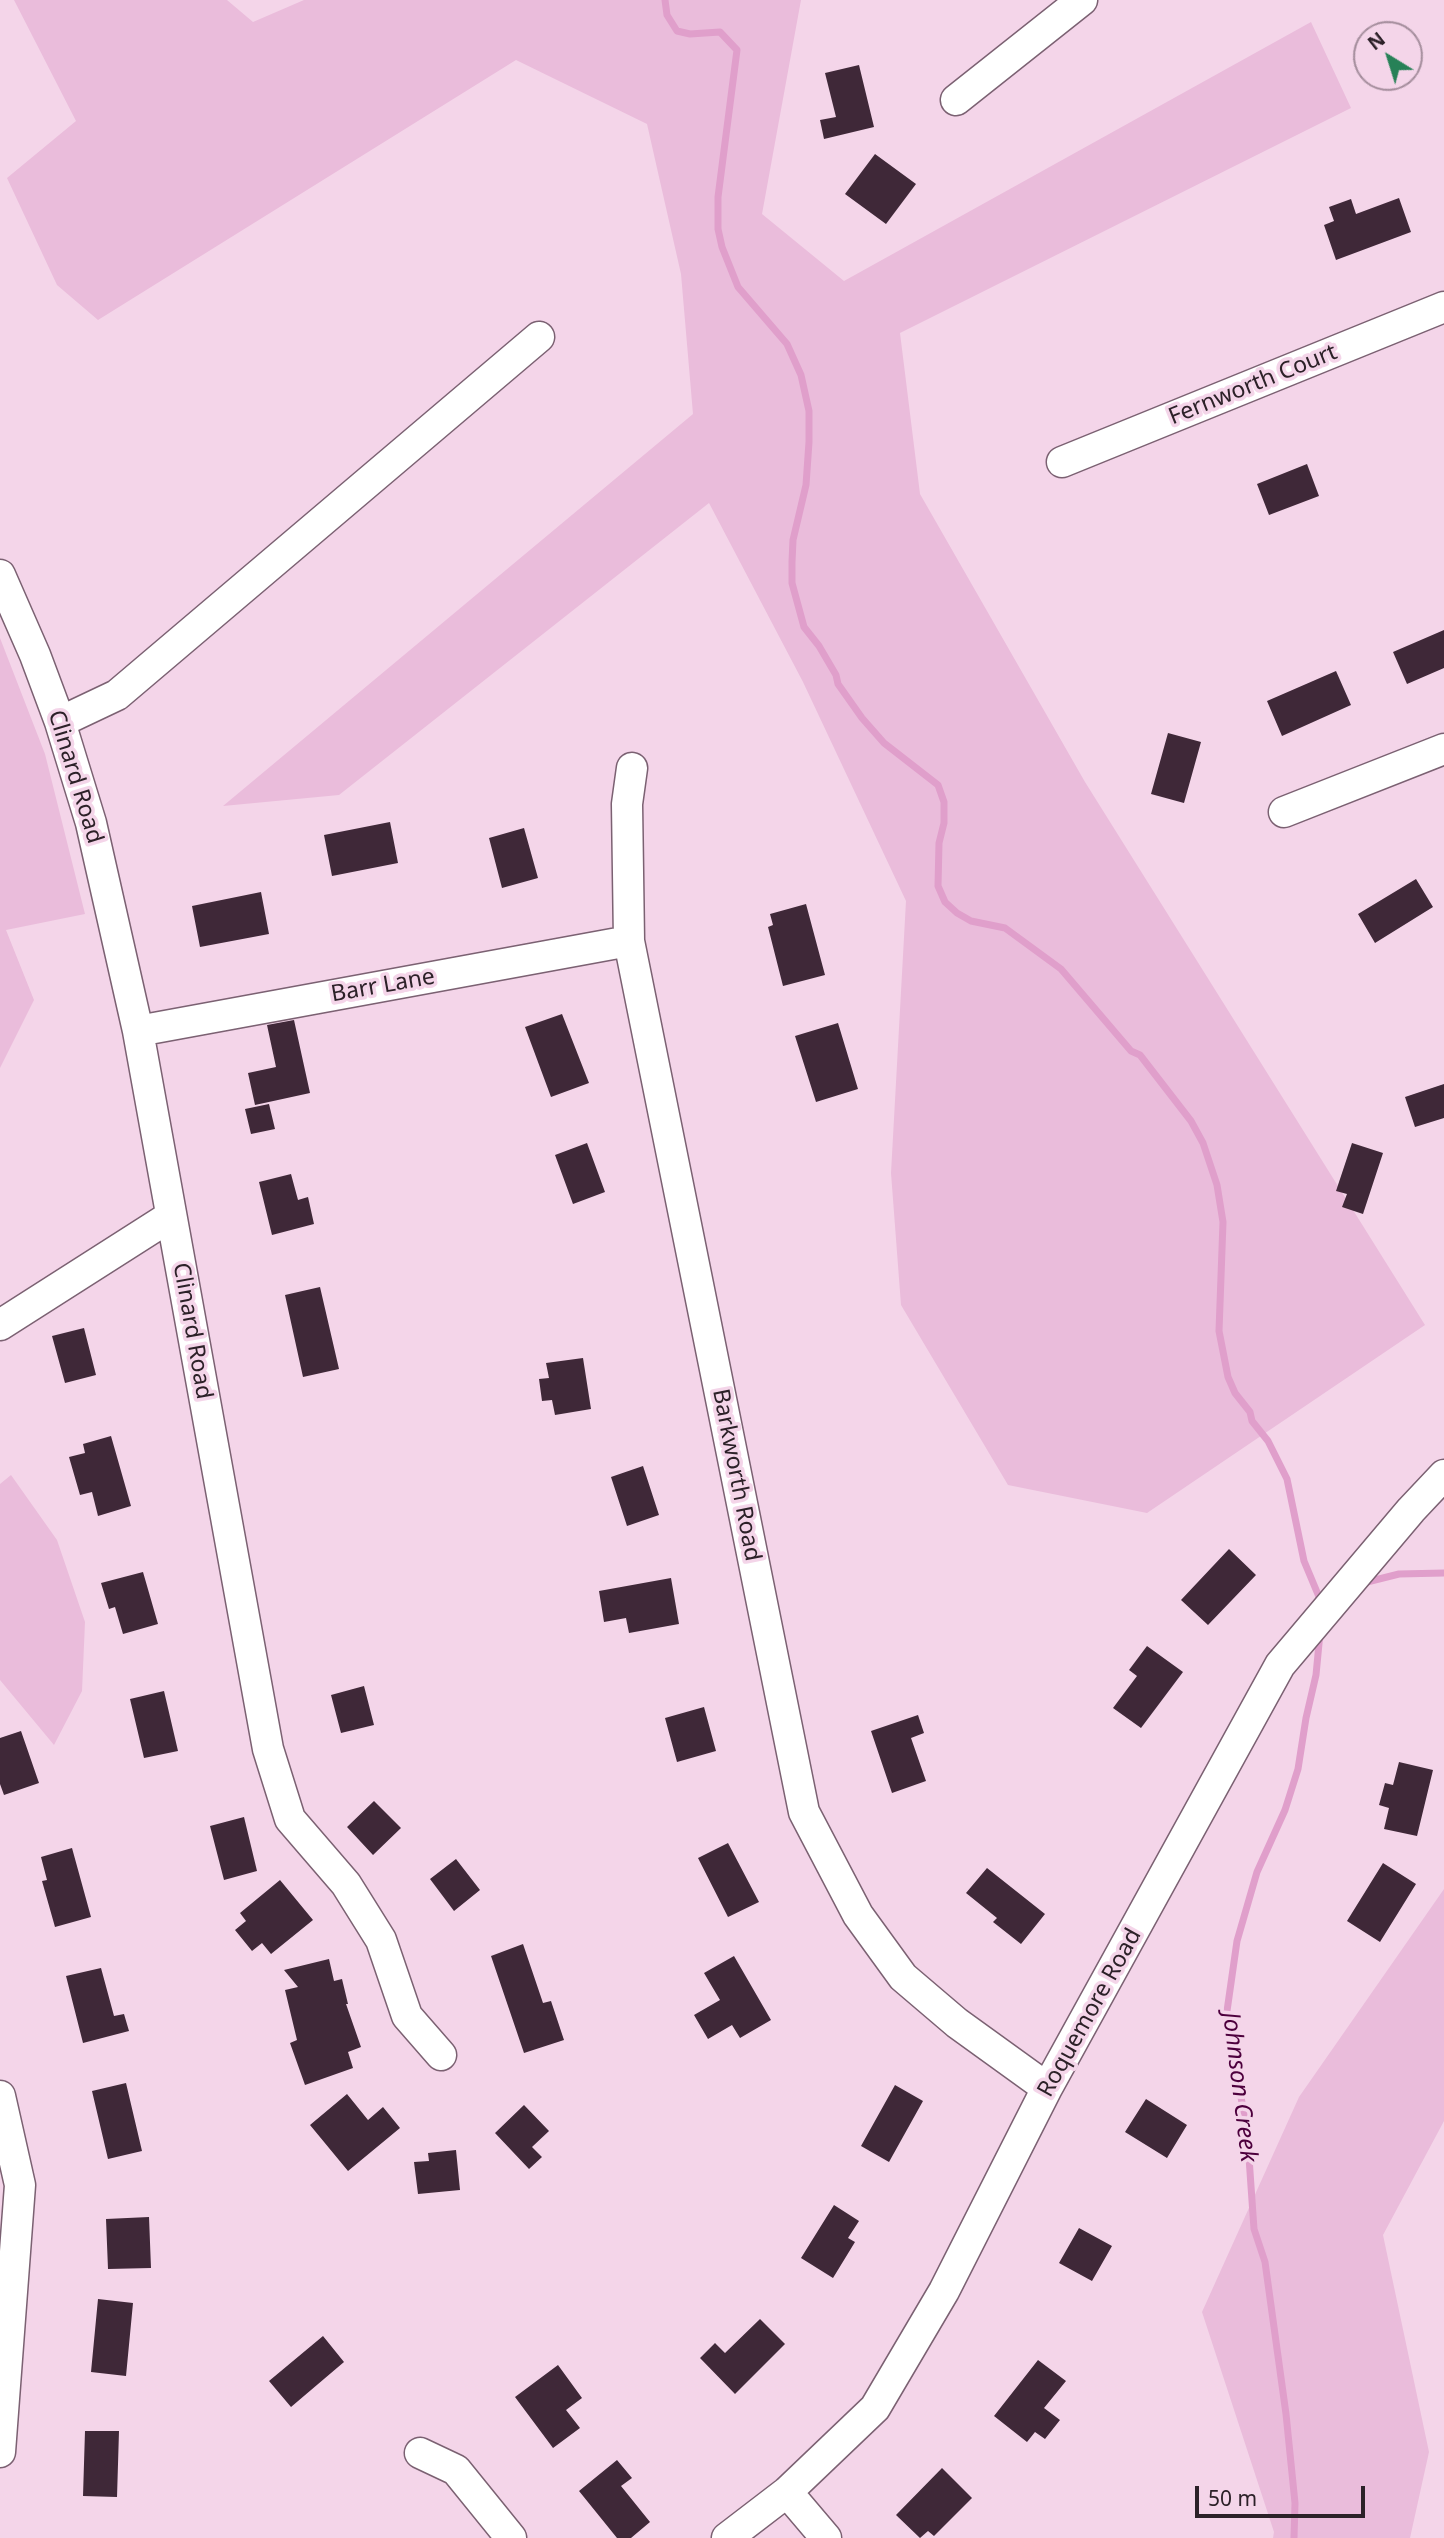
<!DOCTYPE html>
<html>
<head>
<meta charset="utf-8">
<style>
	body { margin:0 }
	#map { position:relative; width:1444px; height:2538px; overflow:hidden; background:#f4d5e9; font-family:"Noto Sans",sans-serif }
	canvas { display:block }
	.north { position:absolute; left:1353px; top:21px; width:70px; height:70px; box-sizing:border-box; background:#f4d5e9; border:2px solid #a48d9c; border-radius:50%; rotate:322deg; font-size:19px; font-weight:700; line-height:28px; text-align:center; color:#2c2128 }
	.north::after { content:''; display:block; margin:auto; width:24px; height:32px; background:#278157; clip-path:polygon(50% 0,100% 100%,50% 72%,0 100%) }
	.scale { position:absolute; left:1195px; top:2486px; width:170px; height:32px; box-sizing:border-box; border:4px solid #2c2128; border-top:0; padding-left:9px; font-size:21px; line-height:24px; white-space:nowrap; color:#2c2128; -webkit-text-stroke:5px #f4d5e9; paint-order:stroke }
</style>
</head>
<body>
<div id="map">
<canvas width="1444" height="2538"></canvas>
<div class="north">N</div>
<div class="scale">50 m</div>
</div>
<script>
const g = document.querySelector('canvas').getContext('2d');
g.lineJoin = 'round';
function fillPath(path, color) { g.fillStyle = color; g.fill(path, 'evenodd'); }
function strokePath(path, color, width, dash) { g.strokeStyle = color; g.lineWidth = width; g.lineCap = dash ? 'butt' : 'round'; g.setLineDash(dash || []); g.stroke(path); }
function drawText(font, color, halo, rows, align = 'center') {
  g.font = font + ' "Noto Sans",sans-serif'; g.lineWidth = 7; g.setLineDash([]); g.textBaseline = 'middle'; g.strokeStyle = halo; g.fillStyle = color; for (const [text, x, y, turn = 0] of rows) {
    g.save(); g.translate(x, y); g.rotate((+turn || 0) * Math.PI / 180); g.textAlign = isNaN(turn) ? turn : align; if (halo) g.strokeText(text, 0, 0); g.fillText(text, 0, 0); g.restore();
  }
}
fillPath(new Path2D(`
	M14,0h213l26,22 51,-22h497l-39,214 82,67 467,-259 40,86 -451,225 20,161 165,288 340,543 -278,188 -139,-28 -107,-180 -10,-132 15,-272 -103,-219 -94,-179 -370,292 -116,11 470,-392 -12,-140 -34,-150 -131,-64 -418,260 -41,-35 -50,-107 69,-57z
	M0,638l45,116 40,160 -79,16 28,70 -34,68z
	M11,1475l46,65 28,82 -3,69 -28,54 -54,-65v-196z
	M1444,1889v232l-61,114 46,217 -19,86h-137l1,-6 -72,-220 97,-215z`), '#eabcdb');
strokePath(new Path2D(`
	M665,0l2,15 10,16 13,3 30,-2 17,18 -19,147v32l4,18 16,40 49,57 14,31 8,36v31l-3,43 -13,55 -1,22v21l12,44 15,19 17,29 2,9 24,34 22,25 54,42 6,17v21l-5,20 -1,43 7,16 12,11 14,8 34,7 56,41 70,82 9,4 51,66 12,22 14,42 6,37 -4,109 9,46 7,16 15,19 2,9 16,20 19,38 17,82 18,43
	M1363,1583l36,-9 45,-1
	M1294,2538l1,-35 -9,-89 -21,-152 -11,-33 -7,-100 -21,-111 11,-77 20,-69 28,-62 13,-41 8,-51 10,-43 4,-42`), '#e09fcb', 7);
fillPath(new Path2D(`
	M859,65l15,62 -50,12 -4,-19 16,-3 -11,-44z
	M875,154l41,30 -30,40 -41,-30z
	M1399,198l12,34 -75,28 -12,-35 10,-4 -5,-14 22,-8 5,15z
	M1307,464l12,32 -50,19 -12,-31z
	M1444,630v38l-37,16 -14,-32z
	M1336,671l15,34 -69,31 -15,-35z
	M1168,733l33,9 -17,61 -33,-9z
	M390,822l8,41 -66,13 -8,-41z
	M524,828l14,50 -36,10 -13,-50z
	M1416,879l17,28 -58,36 -17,-29z
	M261,892l8,42 -69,13 -8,-41z
	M806,904l19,71 -42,11 -15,-59 5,-2 -3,-11z
	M562,1014l27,69 -38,14 -26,-70z
	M294,1020l16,73 -55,12 -7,-32 28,-6 -9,-42z
	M838,1023l20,66 -42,13 -21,-66z
	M1444,1084v34l-29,9 -10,-30z
	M269,1104l6,25 -24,5 -6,-25z
	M587,1143l18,49 -32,12 -18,-49z
	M1352,1143l31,10 -20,61 -21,-7 5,-13 -11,-3z
	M291,1174l7,26 10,-3 6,27 -42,11 -13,-53z
	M320,1287l19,82 -36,8 -18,-82z
	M84,1328l12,47 -31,8 -13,-47z
	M583,1358l8,51 -36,6 -3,-15 -10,1 -3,-22 10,-1 -3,-15z
	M111,1436l20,70 -33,10 -6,-24 -12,3 -11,-38 16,-4 -2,-9z
	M643,1466l16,49 -32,11 -16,-49z
	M1229,1549l27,26 -48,50 -27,-25z
	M143,1572l15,52 -35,10 -8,-27 -6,2 -8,-26z
	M671,1578l8,46 -50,9 -3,-15 -22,4 -5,-31z
	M1147,1646l36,26 -42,56 -28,-20 24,-32 -8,-6z
	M364,1686l10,39 -33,8 -10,-38z
	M164,1691l14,60 -34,7 -14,-59z
	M704,1707l12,44 -39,11 -12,-44z
	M918,1715l6,18 -13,5 15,43 -34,12 -21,-62z
	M21,1731l18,52 -35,12 -4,-11v-46z
	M1399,1762l34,8 -16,66 -33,-7 5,-21 -10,-3 6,-22 8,2z
	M374,1801l27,27 -28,27 -26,-28z
	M244,1817l13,54 -33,9 -14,-54z
	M728,1843l31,59 -31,15 -30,-59z
	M72,1848l19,69 -36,10 -13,-46 5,-1 -6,-23z
	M456,1859l24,31 -26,21 -24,-32z
	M1383,1863l33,21 -36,58 -33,-21z
	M987,1868l58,46 -24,30 -28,-22 4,-4 -31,-25z
	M280,1880l33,40 -42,34 -9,-11 -10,8 -17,-21 11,-9 -6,-8z
	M523,1944l20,59 8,-2 13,39 -40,13 -33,-97z
	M734,1956l37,64 -31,18 -8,-13 -24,14 -14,-24 26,-15 -16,-27z
	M329,1959l5,22 8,-2 6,25h-2l15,43 -13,5 5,16 -48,17 -15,-42 7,-3 -12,-50 13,-3 -14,-17z
	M101,1968l13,48 10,-2 5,17 -46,12 -17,-67z
	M126,2083l16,68 -34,8 -16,-68z
	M895,2085l28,16 -34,61 -28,-16z
	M347,2094l21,26 15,-13 17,21 -52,43 -38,-46z
	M1146,2099l41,26 -20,33 -42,-26z
	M524,2105l25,26 -17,16 10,10 -13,12 -34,-36z
	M456,2150l4,40 -42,4 -4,-32 15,-1 -1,-8z
	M834,2205l25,16 -11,17 7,4 -22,36 -32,-20z
	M149,2217l2,51 -43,1 -2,-50z
	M1079,2228l33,18 -20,35 -33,-18z
	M98,2299l35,4 -7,73 -35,-4z
	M760,2319l25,25 -50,50 -35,-36 15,-15 10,10z
	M323,2336l21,26 -53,45 -22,-26z
	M1038,2360l28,21 -22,27 16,12 -15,19 -10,-7 -8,10 -33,-26z
	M558,2365l24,33 -16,12 14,18 -27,20 -38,-51z
	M85,2431h34l-2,66 -34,-1z
	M617,2460l15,18 -11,8 29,36 -19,16h-14l-38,-47z
	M942,2468l30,30 -38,38 -6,-5 -8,7 -24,-23z`), '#3f2838');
const minor = new Path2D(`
	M956,100l126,-100
	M1062,462l382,-155
	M0,575l35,80 25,67 31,101 47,208 130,718 22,70 56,65 35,56 26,76 34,39
	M60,722l57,-27 422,-358
	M632,768l-5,36 2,137 175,871 54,103 45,62 54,46 90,65
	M1284,812l160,-63
	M138,1031l491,-90
	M0,1325l171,-109
	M0,2096l20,89 -20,267
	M420,2453l36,17 55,68
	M787,2492l39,46
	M727,2538l60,-46 88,-84 69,-117 103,-203 233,-423 131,-155 33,-35`);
strokePath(minor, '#7b6172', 33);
strokePath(minor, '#fff', 30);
drawText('23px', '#2c2128', '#f4d5e9', [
	["Fernworth Court",1253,385,-22],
	["Clinard Road",75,777,73],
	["Barr Lane",383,986,-10],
	["Clinard Road",192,1331,80],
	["Barkworth Road",736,1475,79],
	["Roquemore Road",1090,2013,-61]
]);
drawText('italic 24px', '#4d003d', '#f4d5e9', [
	["Johnson Creek",1239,2087,83]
]);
</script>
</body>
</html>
